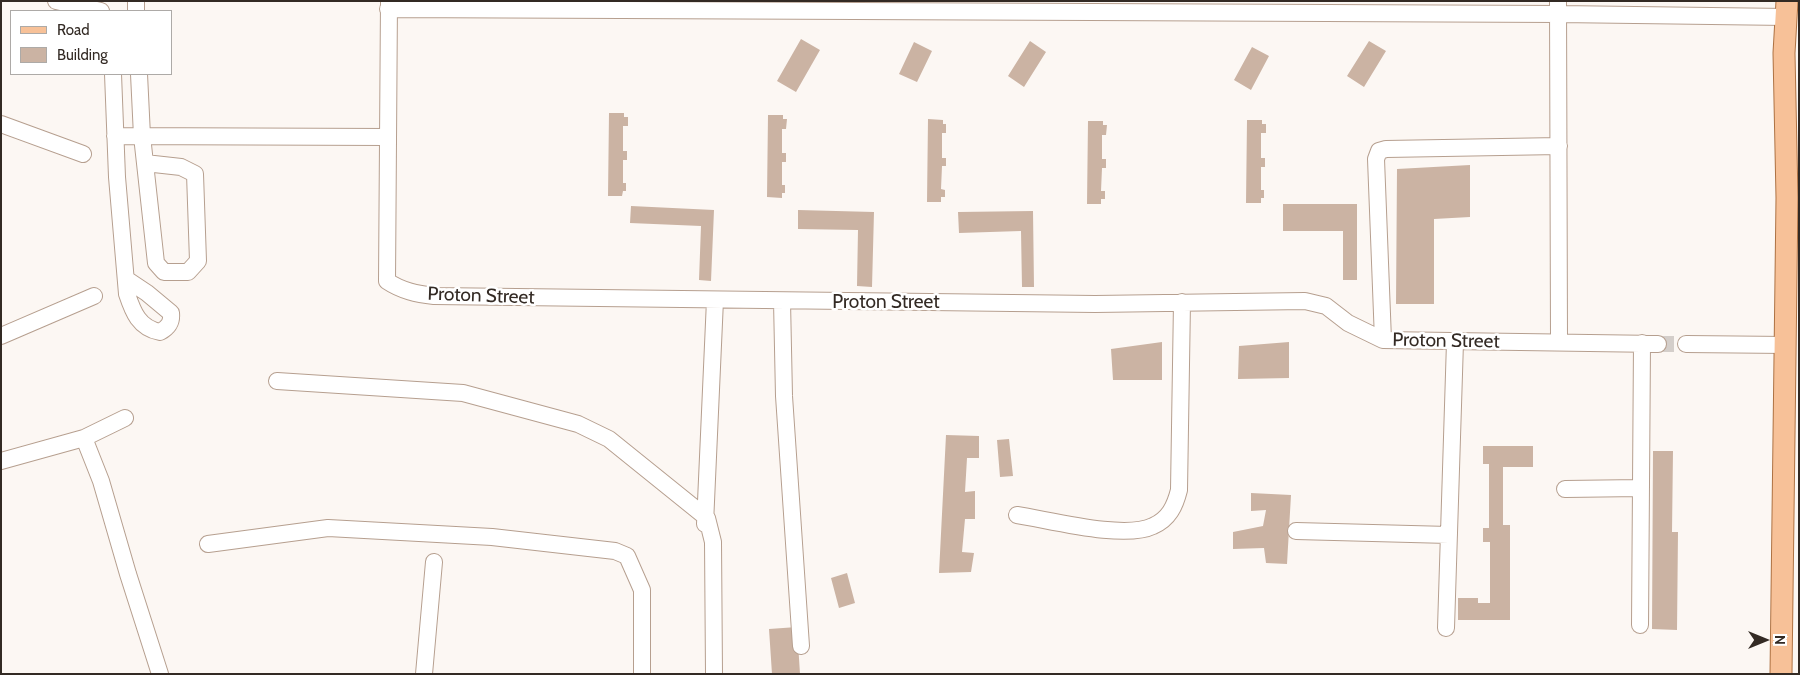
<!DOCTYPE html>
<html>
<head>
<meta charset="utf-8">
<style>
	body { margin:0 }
	#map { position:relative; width:1800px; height:675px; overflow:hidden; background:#fcf7f3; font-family:Cabin,sans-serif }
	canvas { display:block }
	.frame { position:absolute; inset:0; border:2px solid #332a24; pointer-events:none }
	.legend { position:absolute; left:10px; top:10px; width:162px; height:65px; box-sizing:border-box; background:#fff; border:1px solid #adaaa7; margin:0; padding:6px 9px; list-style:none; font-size:15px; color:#332a24 }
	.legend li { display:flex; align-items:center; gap:10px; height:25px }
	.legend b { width:25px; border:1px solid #adaaa7 }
	.north { position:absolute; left:1740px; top:615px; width:50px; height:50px; -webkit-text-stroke:4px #fff; paint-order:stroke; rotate:90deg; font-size:14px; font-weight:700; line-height:20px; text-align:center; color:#332a24 }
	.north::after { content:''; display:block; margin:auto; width:18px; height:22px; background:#332a24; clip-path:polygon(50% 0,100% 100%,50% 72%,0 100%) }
</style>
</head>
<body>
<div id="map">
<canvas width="1800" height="675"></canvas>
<div class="frame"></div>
<ul class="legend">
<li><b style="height:6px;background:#f7c198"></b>Road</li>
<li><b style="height:14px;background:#cbb3a3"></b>Building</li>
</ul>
<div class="north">N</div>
</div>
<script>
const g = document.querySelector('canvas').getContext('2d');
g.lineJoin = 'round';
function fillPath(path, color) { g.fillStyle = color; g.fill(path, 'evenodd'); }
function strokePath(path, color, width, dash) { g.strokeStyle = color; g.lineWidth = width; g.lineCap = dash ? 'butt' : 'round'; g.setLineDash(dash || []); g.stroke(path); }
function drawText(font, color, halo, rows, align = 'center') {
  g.font = font + ' Cabin,sans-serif'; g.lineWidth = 5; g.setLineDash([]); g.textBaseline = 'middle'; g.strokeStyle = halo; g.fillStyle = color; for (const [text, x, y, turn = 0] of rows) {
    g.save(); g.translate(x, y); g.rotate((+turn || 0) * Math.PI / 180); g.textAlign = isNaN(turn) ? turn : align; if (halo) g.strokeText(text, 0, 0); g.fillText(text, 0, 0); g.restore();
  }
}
fillPath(new Path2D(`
	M801,39l19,11 -24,42 -19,-11z
	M1030,41l16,11 -22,35 -16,-11z
	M1369,41l17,10 -22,36 -17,-11z
	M914,42l18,9 -15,31 -18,-8z
	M1252,47l17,9 -18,34 -17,-10z
	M609,113h15v4h4v9h-5v25h4v9h-4v23h3v8h-3l-1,5h-14z
	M768,115h15v4h4l-1,10h-4v24h4v9h-4v23h3v8h-3v5l-15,-1z
	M928,119l15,1v4h3v9h-4v25h4v8h-4l-1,23 4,1v7h-4v5h-14z
	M1247,120h15v4h4v9h-5v25h4v9h-4v23h3v8h-3v5h-15z
	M1088,121h15v4h4l-1,10h-4v24h4v9h-4l-1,23h4v8h-4v5h-14z
	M1470,165v52l-36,2v85h-38l1,-135z
	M1283,204h74v76h-14v-49h-60z
	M631,206l83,4 -3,71 -12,-1 2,-54 -71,-3z
	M798,210l76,2 -2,75 -15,-1 1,-56 -60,-1z
	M1033,211l1,76h-12l-1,-56 -62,2 -1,-21z
	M1162,342v38h-49l-2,-31z
	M1289,342v36l-51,1 1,-33z
	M946,435l33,1v22h-12l-2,34 10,-1v28h-10l-3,33 12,1 -3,19 -32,1z
	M1009,439l4,37 -13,1 -3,-37z
	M1483,446h50v21h-30v58h7v95h-52v-22h20v5h12v-61h-7v-14h6v-64h-6z
	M1653,451h20l-1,81h6l-1,98 -25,-1z
	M1251,493l40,2 -4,69 -21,-1 -2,-15 -31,1v-17l30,-6 3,-16 -15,1z
	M847,573l8,30 -16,5 -8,-30z
	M797,627l3,47h-28l-3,-45z`), '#cbb3a3');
strokePath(new Path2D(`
	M1658,344h28`), '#d4ceca', 16, [16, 8]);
const minor = new Path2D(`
	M56,1l45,10
	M136,1v10
	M389,1l-2,280c15,10 30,13 47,15l661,8 210,-3 21,5 22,17 35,17 275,4
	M1558,1l1,340
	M388,9l1171,5 228,3
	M113,74l4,103 10,117c6,18 12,34 33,38 9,-5 12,-10 11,-19l-24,-20 -21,-14
	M139,74l3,62 14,127 8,9h24l10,-11 -3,-87 -14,-7 -36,-4
	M1,124l82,30
	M115,136l273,1
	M782,301l2,95 17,250
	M1,336l93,-40
	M1383,340l-7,-181 3,-8 7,-2 173,-3
	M1686,344l100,1
	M277,381l186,12 115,31 31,15 98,79 6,24 1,132
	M84,438l41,-20
	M1,461l83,-23 17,43 27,93 32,100
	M1565,489l75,-1
	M1017,515c33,5 107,25 136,11 16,-7 22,-20 26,-36l3,-188
	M705,524l10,-224
	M1296,531l153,4
	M208,544l120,-16 164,9 123,14 12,5 15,34v84
	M1640,625l2,-282
	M1446,628l9,-286
	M424,674l10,-112`);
const major = new Path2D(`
	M1781,674l6,-476 -3,-145 3,-52`);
strokePath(minor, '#b69f8f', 18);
strokePath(major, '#ae7243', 23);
strokePath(minor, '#fff', 16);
strokePath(major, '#f7c198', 21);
drawText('19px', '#332a24', '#fff', [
	["Proton Street",481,296,2],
	["Proton Street",886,302],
	["Proton Street",1446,341,1]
]);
</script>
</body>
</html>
